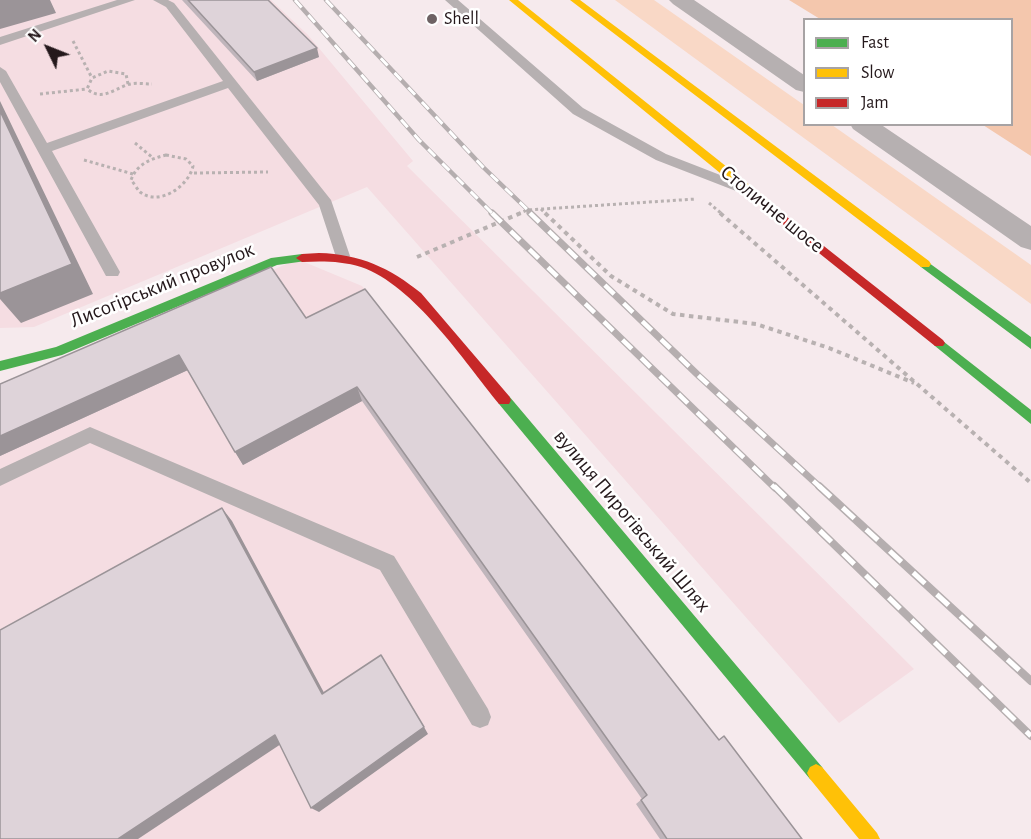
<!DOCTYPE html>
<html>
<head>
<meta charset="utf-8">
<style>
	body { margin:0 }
	#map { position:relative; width:1031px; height:839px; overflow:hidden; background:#f6eaed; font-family:"Alegreya Sans",sans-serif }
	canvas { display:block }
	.legend { position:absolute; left:803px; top:18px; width:210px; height:108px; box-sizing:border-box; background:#fff; border:2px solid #a7a3a4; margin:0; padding:8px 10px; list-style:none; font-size:18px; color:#24181b }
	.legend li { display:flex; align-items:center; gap:12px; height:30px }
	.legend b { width:30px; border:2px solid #a7a3a4 }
	.north { position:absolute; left:18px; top:18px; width:60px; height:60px; -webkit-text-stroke:4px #fff; paint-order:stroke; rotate:313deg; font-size:16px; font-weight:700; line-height:24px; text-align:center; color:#24181b }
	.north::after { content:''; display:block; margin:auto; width:21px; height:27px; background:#24181b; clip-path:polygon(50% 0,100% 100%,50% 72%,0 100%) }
</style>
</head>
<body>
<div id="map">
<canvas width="1031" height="839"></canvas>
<ul class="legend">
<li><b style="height:8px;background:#4caf50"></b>Fast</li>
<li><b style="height:8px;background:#ffc107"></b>Slow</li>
<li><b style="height:8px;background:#c62828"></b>Jam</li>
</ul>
<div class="north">N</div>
</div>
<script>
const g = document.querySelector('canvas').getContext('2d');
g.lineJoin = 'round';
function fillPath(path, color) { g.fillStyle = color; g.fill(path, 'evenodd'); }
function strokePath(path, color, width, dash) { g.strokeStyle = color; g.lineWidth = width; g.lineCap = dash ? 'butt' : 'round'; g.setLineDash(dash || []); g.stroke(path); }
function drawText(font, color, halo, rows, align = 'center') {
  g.font = font + ' "Alegreya Sans",sans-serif'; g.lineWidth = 5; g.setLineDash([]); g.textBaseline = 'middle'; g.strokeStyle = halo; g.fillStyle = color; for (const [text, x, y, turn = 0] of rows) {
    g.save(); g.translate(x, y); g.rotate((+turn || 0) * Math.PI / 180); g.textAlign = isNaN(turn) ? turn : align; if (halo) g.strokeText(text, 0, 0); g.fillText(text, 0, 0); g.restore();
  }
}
fillPath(new Path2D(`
	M0,0h271l37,35 105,126 -6,5 507,503 -75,54 -472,-536 -333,140 -34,1z
	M297,259l65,27 430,553h-792v-444z`), '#f5dde2');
fillPath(new Path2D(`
	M615,0h39l150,105v19l28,1 199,140v39z`), '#f9d8c6');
fillPath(new Path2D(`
	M789,0h242v156l-48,-31 29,-1v-104l-192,-1z`), '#f4c7ad');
strokePath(new Path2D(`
	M73,41l19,37
	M128,84l-2,-10 -18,-3 -16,7 -5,11c15,12 25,1 40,-4 8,-3 17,-1 25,-1
	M40,94l47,-5
	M135,143l18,15
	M166,155l20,4 7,7c-4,20 -34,41 -53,26 -3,-3 -6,-9 -9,-12 6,-16 19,-21 35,-25z
	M84,160l49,14
	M194,173l74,-1
	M709,203l13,11
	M541,209l5,5
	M518,214l9,-4 169,-11`), '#b8b1b1', 3, [3, 3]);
strokePath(new Path2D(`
	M545,213l66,63 62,38 83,10 73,24 85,35
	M720,213l311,270
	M417,257l104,-44`), '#b8b1b1', 4, [4.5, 4.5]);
fillPath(new Path2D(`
	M117,0h18l-135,45v-8z
	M153,0h15l6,3 157,197 19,56 -3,4h-10l-18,-55 -91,-117 -176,63 68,121 -2,4h-12l-106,-194v-15l6,4 41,72 176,-62 -57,-74z
	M445,0h13l125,108 83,46 80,31 2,3 -2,3h-10l-80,-31 -83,-46z
	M90,427l304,129 94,153 3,8 -3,8 -8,3 -8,-3 -92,-155 -290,-127 -90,43v-17z`), '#b6b0b1');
fillPath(new Path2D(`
	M669,0h25l110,75v17l-8,-2 -123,-86z
	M850,124h30l151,102v24l-10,-3 -168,-118z`), '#b6b0b1');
fillPath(new Path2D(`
	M302,254l6,4 -2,3 -29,4 -215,90 -62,16v-10l56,-14 215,-89z
	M925,260l106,77v12l-110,-82 -2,-3z
	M939,338l92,72v14l-96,-78 -2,-3 2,-3z
	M504,395l5,1 313,371 3,6 -3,6 -6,3 -6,-3 -311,-375 -2,-4 2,-4z`), '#4caf50');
fillPath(new Path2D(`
	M509,0h9l254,203v6h-8z
	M570,0h10l349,261 2,3 -2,3h-8z
	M816,764l6,3 55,66 3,6h-21l-49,-60 -3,-6 3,-6z`), '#ffc107');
fillPath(new Path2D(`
	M768,202l175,138 2,3 -2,3h-8l-171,-137 -2,-3z
	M319,253c41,1 71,15 102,40l88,103 2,4 -2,4h-10c-35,-43 -85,-119 -138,-137 -19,-6 -39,-6 -59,-5l-6,-4 6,-4z`), '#c62828');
const railFar2 = new Path2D(`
	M295,0l124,140 74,74
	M326,0l157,167 49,47`);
const railFar1 = new Path2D(`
	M492,213l283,275
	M530,213l169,163 122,112`);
const rail = new Path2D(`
	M774,486l257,250
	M819,486l212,195`);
strokePath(railFar2, '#b5aeaf', 4.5);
strokePath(railFar1, '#b5aeaf', 7);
strokePath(rail, '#b5aeaf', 8);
strokePath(railFar2, '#fff', 3, [10]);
strokePath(railFar1, '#fff', 4.5, [13]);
strokePath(rail, '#fff', 5, [16]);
fillPath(new Path2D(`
	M182,0h86l51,57 -62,24z
	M306,318l413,422 83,99h-142l-24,-35 6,-5 -280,-398 -119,64 -55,-95 -188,86v-72z`), '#bfb5bb');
fillPath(new Path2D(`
	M0,0h50l6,13 -56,16z
	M317,48l2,9 -62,24 -3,-9z
	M0,101l93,193 -72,29 -21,-24z
	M179,355l9,15 -188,86v-20z
	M357,387l5,14 -119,64 -8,-13z
	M222,508l10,13 97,181 -7,-8z
	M424,727l4,7 -109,78 -8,-4z
	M275,735l9,7 -146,97h-20z`), '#9b9498');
const building = new Path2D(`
	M188,0h80l49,48 -63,24z
	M0,111l72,153 -72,29z
	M271,267l35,51 59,-29 354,451 5,-4 78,103h-135l-26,-39 6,-5 -290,-408 -122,65 -56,-97 -179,81v-52z
	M222,508l100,186 59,-39 43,72 -113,81 -36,-73 -157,104h-118v-209z`);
fillPath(building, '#ded3d9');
strokePath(building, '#9b9498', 1.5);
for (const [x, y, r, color] of [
	[432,19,6,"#6e6264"]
]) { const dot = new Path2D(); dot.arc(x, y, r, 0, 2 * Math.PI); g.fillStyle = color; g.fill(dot); strokePath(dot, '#fff', 2); }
drawText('18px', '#24181b', '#fff', [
	["Shell",444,19]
], 'left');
drawText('21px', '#24181b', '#fff', [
	["Столичне шосе",772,209,39],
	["Лисогірський провулок",162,285,-22],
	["вулиця Пирогівський Шлях",632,521,50]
]);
</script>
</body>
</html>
